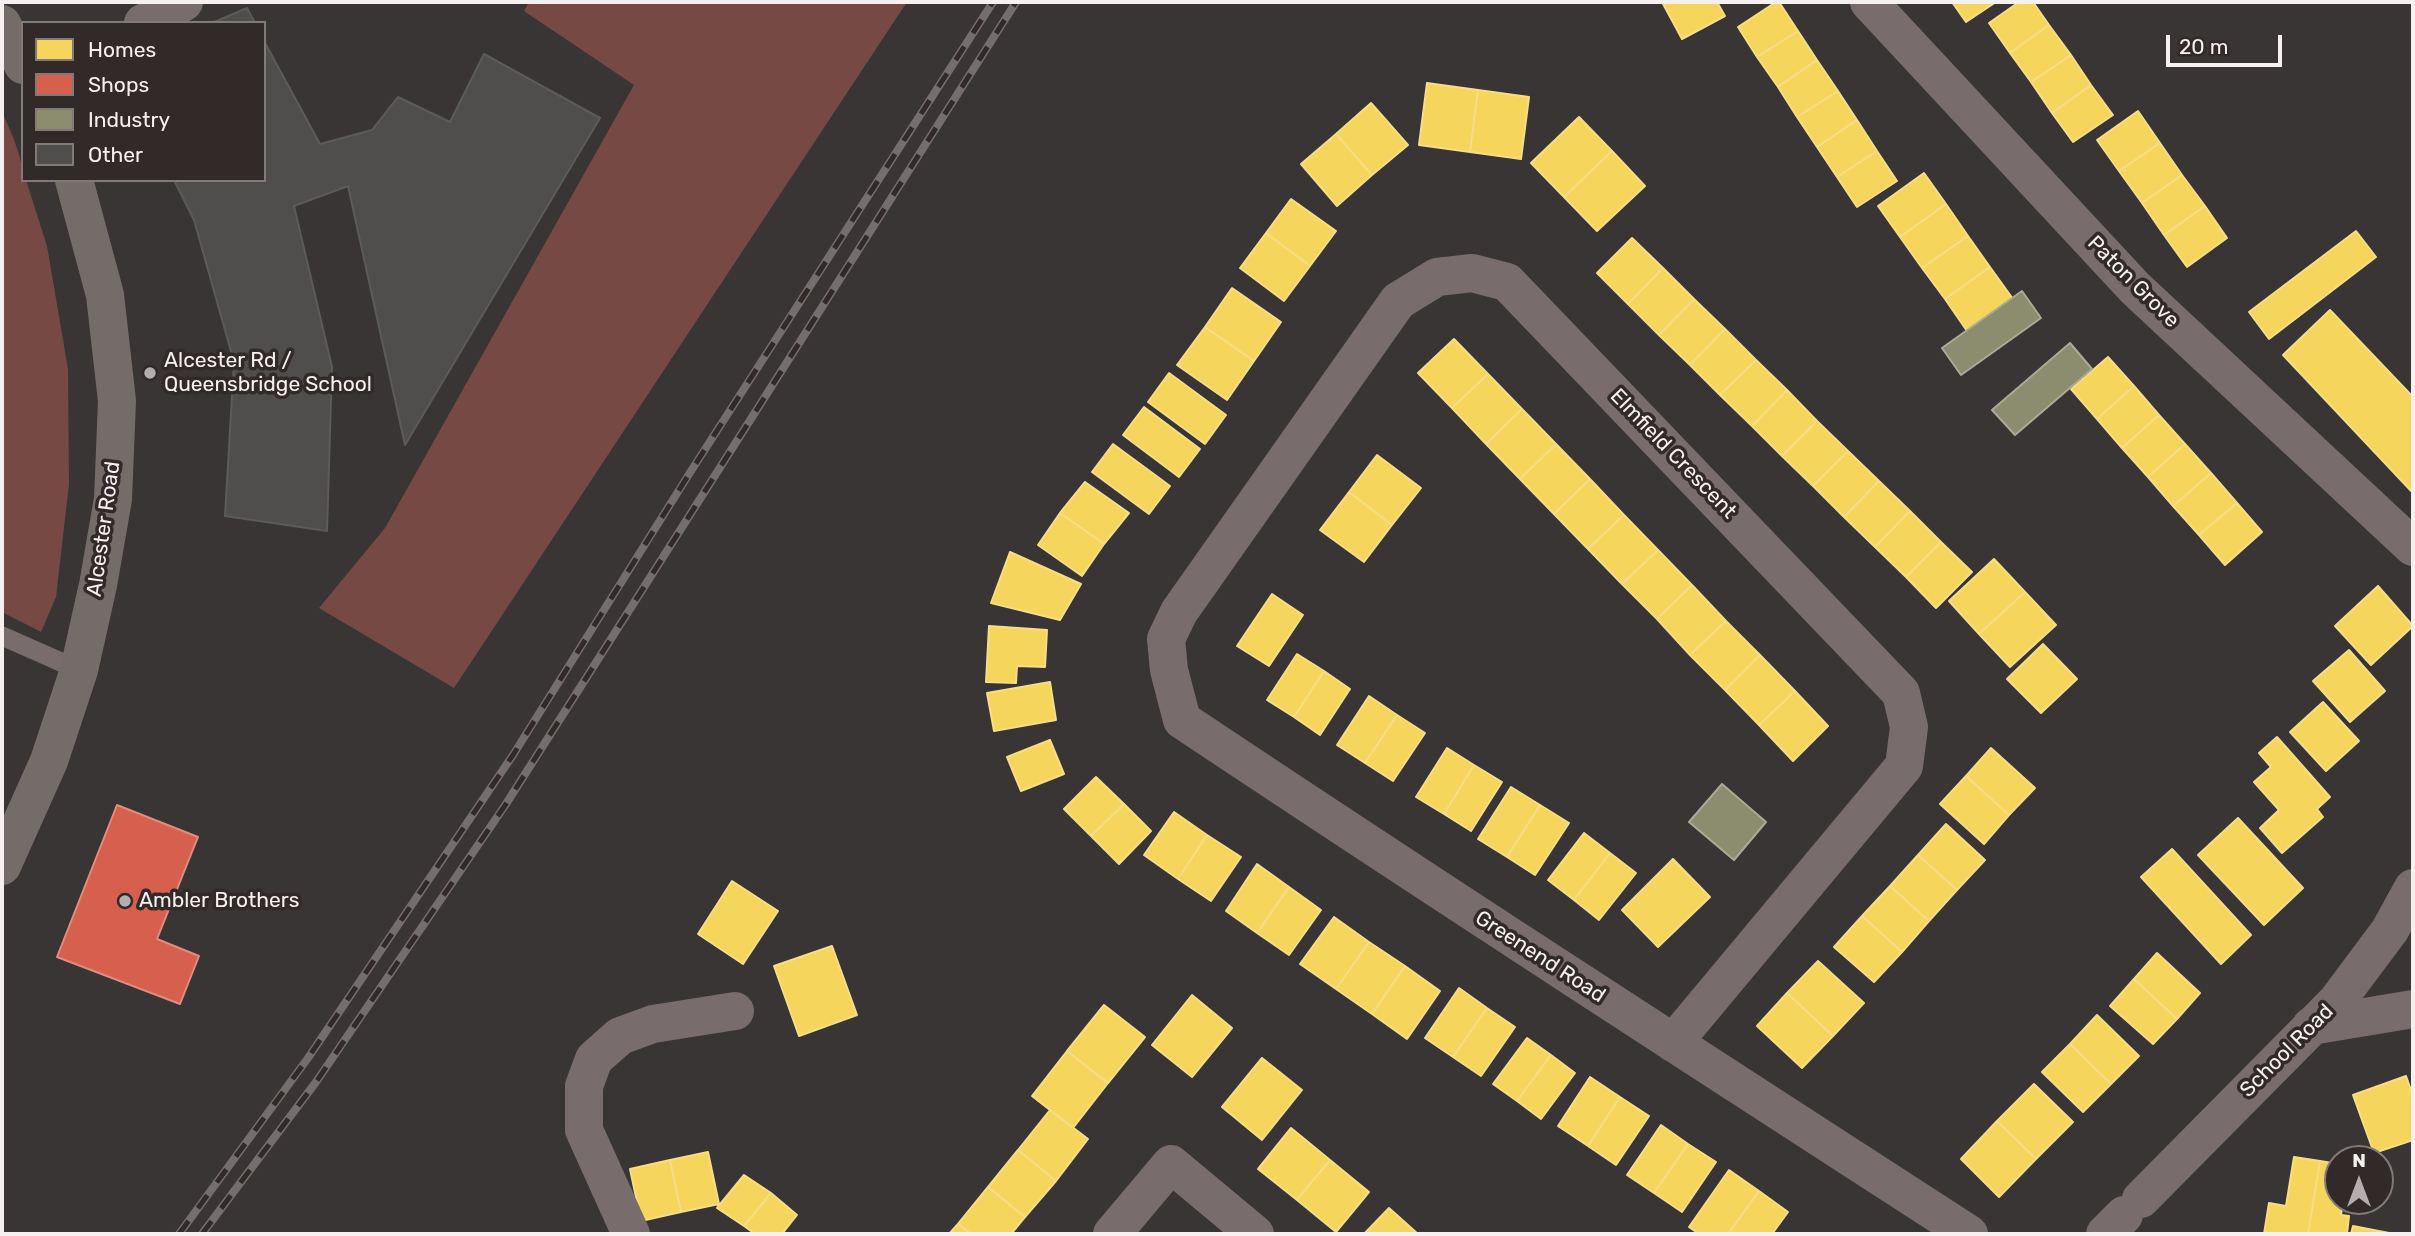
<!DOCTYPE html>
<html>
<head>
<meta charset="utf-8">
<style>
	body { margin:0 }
	#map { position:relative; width:2415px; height:1236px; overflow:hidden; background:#393535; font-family:Rubik,sans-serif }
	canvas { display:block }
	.frame { position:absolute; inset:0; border:4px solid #f6f1f0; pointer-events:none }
	.legend { position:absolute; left:21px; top:21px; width:245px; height:161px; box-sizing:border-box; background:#312a29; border:2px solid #807a79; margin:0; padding:9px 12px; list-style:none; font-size:21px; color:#f6f1f0 }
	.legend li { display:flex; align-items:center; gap:14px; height:35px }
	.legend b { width:35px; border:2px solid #807a79 }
	.north { position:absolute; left:2324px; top:1145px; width:70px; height:70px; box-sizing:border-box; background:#312a29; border:2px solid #807a79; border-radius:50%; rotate:0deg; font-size:19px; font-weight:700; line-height:28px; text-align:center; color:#f6f1f0 }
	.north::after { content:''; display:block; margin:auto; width:24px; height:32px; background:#b4afaf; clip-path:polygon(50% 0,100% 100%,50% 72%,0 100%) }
	.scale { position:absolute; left:2166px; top:35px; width:116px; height:32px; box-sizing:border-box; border:4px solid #f6f1f0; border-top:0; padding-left:9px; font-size:21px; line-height:24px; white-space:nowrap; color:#f6f1f0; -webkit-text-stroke:5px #312a29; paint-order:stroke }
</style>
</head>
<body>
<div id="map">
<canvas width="2415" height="1236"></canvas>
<div class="frame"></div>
<ul class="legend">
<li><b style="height:19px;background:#f6d55c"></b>Homes</li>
<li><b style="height:19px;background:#d6604d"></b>Shops</li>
<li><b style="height:19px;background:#8c8c6e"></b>Industry</li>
<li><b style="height:19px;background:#4f4e4d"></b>Other</li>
</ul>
<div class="north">N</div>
<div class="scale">20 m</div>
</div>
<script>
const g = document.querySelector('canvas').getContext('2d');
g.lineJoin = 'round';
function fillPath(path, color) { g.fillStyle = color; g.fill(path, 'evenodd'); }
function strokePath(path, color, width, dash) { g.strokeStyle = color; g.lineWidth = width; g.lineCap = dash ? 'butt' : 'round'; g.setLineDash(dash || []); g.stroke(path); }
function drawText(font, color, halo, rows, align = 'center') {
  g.font = font + ' Rubik,sans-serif'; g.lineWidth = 7; g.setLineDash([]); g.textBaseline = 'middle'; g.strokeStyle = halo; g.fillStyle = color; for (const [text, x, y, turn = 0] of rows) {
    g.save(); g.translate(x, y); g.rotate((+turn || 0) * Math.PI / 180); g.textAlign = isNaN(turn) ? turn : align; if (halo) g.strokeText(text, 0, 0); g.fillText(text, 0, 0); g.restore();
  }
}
fillPath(new Path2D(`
	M529,2h378l-453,686 -135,-80 66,-80 249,-443 -110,-74z
	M2,112c9,20 21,45 21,68h3l21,66 21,123 1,115 -13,113 -15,35 -39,-20z`), '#764945');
const homes = new Path2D(`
	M1662,2h55l8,14 -43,23z
	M1776,2h3l19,29 -41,26 -19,-30z
	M1952,2h44l-30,20z
	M2019,2h14l16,23 -39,28 -21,-30z
	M2049,25l22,30 -40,27 -21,-29z
	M1798,31l19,29 -39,27 -21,-30z
	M2071,55l20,30 -39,28 -21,-31z
	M1817,60l21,31 -41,26 -19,-30z
	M1427,83l51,7 -8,62 -51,-7z
	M2091,85l22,30 -40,27 -21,-29z
	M1478,90l51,7 -8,62 -51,-7z
	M1838,91l19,29 -40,27 -20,-30z
	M1371,103l37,42 -36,30 -36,-41z
	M2138,111l22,32 -41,28 -22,-31z
	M1579,117l33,34 -48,46 -33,-34z
	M1857,120l20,31 -40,26 -20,-30z
	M1336,134l36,41 -35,31 -36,-42z
	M2160,143l22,32 -40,28 -23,-32z
	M1612,151l33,35 -48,45 -33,-34z
	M1877,151l20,30 -40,26 -20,-30z
	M1924,173l22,31 -46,33 -22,-31z
	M2182,175l23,31 -41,29 -22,-32z
	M1291,199l45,32 -26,35 -44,-33z
	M1946,204l22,32 -46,32 -22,-31z
	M2205,206l22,32 -40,29 -23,-32z
	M2356,231l20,26 -107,82 -20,-27z
	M1266,233l44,33 -26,35 -44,-33z
	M1968,236l22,31 -45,32 -23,-31z
	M1632,238l31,30 -35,36 -31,-31z
	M1990,267l23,32 -46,32 -22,-32z
	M1663,268l31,31 -35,36 -31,-31z
	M1232,288l49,34 -27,39 -49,-34z
	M1694,299l31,30 -35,36 -31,-30z
	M2330,310l83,87v96l-130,-138z
	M1205,327l49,34 -27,39 -50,-35z
	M1725,329l31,31 -36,35 -30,-30z
	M1454,339l34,35 -36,34 -34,-35z
	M2108,357l26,29 -37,33 -26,-30z
	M1756,360l31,30 -35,36 -32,-31z
	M1169,373l57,42 -21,29 -57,-42z
	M1488,374l34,35 -36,35 -34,-36z
	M2134,386l25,29 -37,33 -25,-29z
	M1787,390l30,31 -35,35 -30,-30z
	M1144,407l56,42 -21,28 -56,-42z
	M1522,409l34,35 -36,35 -34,-35z
	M2159,415l26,29 -37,33 -26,-29z
	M1817,421l31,30 -35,35 -31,-30z
	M1113,444l57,42 -21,28 -57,-42z
	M1556,444l34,35 -36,35 -34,-35z
	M2185,444l26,29 -38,33 -25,-29z
	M1848,451l31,30 -35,36 -31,-31z
	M1377,455l44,33 -29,37 -43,-33z
	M2211,473l26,30 -38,32 -26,-29z
	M1590,479l34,36 -36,34 -34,-35z
	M1879,481l31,30 -35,36 -31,-30z
	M1085,482l44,31 -25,31 -44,-31z
	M1349,492l43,33 -28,37 -44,-32z
	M2237,503l25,29 -37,33 -26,-30z
	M1910,511l31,31 -35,35 -31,-30z
	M1060,513l44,31 -22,32 -44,-31z
	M1624,515l34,35 -36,34 -34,-35z
	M1941,542l31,30 -36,36 -30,-31z
	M1658,550l34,35 -35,34 -35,-35z
	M1010,552l71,32 -21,36 -69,-17z
	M1994,559l31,33 -46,42 -30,-33z
	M1692,585l34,36 -36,34 -33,-36z
	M2378,586l35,40 -42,39 -36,-39z
	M2025,592l31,33 -46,42 -31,-33z
	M1272,594l31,21 -34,51 -32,-20z
	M1726,621l34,34 -35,35 -35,-35z
	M989,626l58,4 -2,37 -28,-1 -1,17 -30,-1z
	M2043,644l34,35 -36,34 -34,-34z
	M2349,650l36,41 -35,31 -37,-41z
	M1297,654l27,17 -30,46 -27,-17z
	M1760,655l35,36 -36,34 -34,-35z
	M1324,671l26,18 -30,46 -26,-18z
	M1050,682l6,38 -62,11 -7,-38z
	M1795,691l33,35 -35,35 -34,-36z
	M1369,696l28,19 -32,48 -28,-18z
	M2323,702l36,39 -33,30 -36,-39z
	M1397,715l28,18 -32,48 -28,-18z
	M2277,737l53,60 -13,12 6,8 -41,36 -22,-25 19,-18 -25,-28 17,-15 -12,-14z
	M1050,740l14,34 -43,17 -14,-34z
	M1447,748l27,17 -30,49 -28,-17z
	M1991,748l44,40 -26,27 -43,-39z
	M1474,765l28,17 -31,49 -27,-17z
	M1966,776l43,39 -25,29 -44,-40z
	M1096,777l28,27 -33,32 -27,-27z
	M1511,787l29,18 -33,52 -29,-18z
	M1124,804l27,27 -32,33 -28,-28z
	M1540,805l29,18 -34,52 -28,-18z
	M1174,812l33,23 -29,44 -34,-24z
	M2238,818l65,70 -39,37 -66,-70z
	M1946,824l39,36 -28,30 -39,-35z
	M1584,833l26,20 -36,47 -26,-20z
	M1207,835l34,22 -30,44 -33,-22z
	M2172,849l79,86 -30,29 -80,-87z
	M1610,853l26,20 -37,47 -25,-20z
	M1918,855l39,35 -28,31 -39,-35z
	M1673,859l37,38 -52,50 -36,-37z
	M1257,864l32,23 -32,46 -31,-22z
	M732,881l46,30 -35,53 -45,-30z
	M1890,886l39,35 -27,31 -40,-36z
	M1289,887l32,23 -32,45 -32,-22z
	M1862,916l40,36 -28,30 -40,-35z
	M1334,917l35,25 -33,47 -36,-25z
	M1369,942l36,24 -33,48 -36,-25z
	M832,946l25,69 -58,21 -25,-70z
	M2157,953l43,40 -23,26 -43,-40z
	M1818,961l46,42 -31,33 -46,-43z
	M1405,966l35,25 -33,48 -35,-25z
	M2134,979l43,40 -24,25 -43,-38z
	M1459,988l28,20 -34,49 -28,-19z
	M1787,993l46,43 -31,32 -45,-42z
	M1192,995l40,33 -40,49 -40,-32z
	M1104,1005l41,32 -37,46 -41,-32z
	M1487,1008l28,19 -34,49 -28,-19z
	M2097,1015l42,41 -28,28 -41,-40z
	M1527,1038l24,17 -34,46 -24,-17z
	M2070,1044l41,40 -28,28 -41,-40z
	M1067,1051l41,32 -35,45 -41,-32z
	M1551,1055l24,18 -34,46 -24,-18z
	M1262,1058l40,32 -40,50 -40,-33z
	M2406,1076l7,20v44l-39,13 -21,-58z
	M1590,1077l30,20 -32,49 -30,-20z
	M2034,1084l39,38 -37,37 -39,-38z
	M1620,1097l29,19 -33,49 -28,-19z
	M1050,1110l38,29 -32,42 -38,-31z
	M1997,1121l39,38 -37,38 -38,-38z
	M1661,1125l27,19 -34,49 -27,-18z
	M1291,1128l39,32 -33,40 -39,-31z
	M1688,1144l28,18 -34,50 -28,-19z
	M1018,1150l38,31 -31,36 -37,-30z
	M708,1152l11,52 -38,8 -11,-52z
	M2294,1157l26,4 -12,73h-44l5,-31 17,3z
	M670,1160l11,52 -40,9 -11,-52z
	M1330,1160l39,32 -33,40 -39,-32z
	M2320,1161l18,3v37h5l-2,14 8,1 -2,18h-39z
	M1729,1170l30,21 -31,43h-29l-10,-7z
	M744,1175l27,18 -27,33 -27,-18z
	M988,1187l37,30 -14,17h-40l-13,-10z
	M1759,1191l29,21 -16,22h-44z
	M771,1193l26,22 -15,19h-27l-11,-8z
	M1389,1208l29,26h-54z
	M958,1224l13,10h-22z
	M2353,1226l36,7v1h-38z`);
fillPath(homes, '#f6d55c');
strokePath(homes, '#f6dd88', 2);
const shops = new Path2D(`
	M117,805l81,32 -41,102 42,17 -19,48 -123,-47z`);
fillPath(shops, '#d6604d');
strokePath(shops, '#e08c7e', 2);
const industry = new Path2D(`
	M2022,291l19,27 -80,57 -19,-27z
	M2070,343l22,26 -77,66 -23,-25z
	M1722,784l44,38 -32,38 -45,-38z`);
fillPath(industry, '#8c8c6e');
strokePath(industry, '#acaa95', 2);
const building = new Path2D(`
	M247,8l8,15h-43z
	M264,41l56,103 52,-14 26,-33 52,25 34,-68 116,64 -195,327 -57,-259 -54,20 38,161 -5,164 -102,-15 9,-154 -40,-142 -20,-40h90z`);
fillPath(building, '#4f4e4d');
strokePath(building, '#5b5b5a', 2);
strokePath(new Path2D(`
	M2,636l77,34`), '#786c6c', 19);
strokePath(new Path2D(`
	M1869,2l266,286 278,259
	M143,23l41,-21
	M2311,1026l102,-17
	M1673,1043l231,-277 5,-39 -8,-34 -394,-411 -35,-9 -35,4 -39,24 -219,311 -13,27 3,31 13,50c261,174 524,344 787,514
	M2141,1199l196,-198 53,-71 23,-42
	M631,1234l-47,-104v-44l10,-27 26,-23 33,-12 82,-13
	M1112,1234l59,-70 84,70
	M2105,1234l19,-19`), '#786c6c', 38);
strokePath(new Path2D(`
	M2,24l21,41
	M2,866l47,-105 30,-91 19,-85 15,-86 4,-98 -12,-106 -31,-115`), '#756c6a', 38);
const rail = new Path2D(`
	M179,1234l129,-176 205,-303 178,-284 302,-469
	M202,1234l114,-152 190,-278 510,-802`);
strokePath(rail, '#756e6e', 8);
strokePath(rail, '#312a29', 5, [16]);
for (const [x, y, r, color] of [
	[150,373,7,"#b4afaf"],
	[125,901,7,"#b4afaf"]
]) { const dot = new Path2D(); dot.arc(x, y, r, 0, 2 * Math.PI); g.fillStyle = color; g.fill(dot); strokePath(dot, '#312a29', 2.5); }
drawText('21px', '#f6f1f0', '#312a29', [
	["Paton Grove",2133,282,45],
	["Elmfield Crescent",1673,454,46],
	["Alcester Road",104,529,-82],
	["Greenend Road",1540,957,33],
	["School Road",2287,1051,-45]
]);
drawText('21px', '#f6f1f0', '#312a29', [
	["Alcester Rd /",164,361],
	["Queensbridge School",164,385],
	["Ambler Brothers",139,901]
], 'left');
</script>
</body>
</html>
